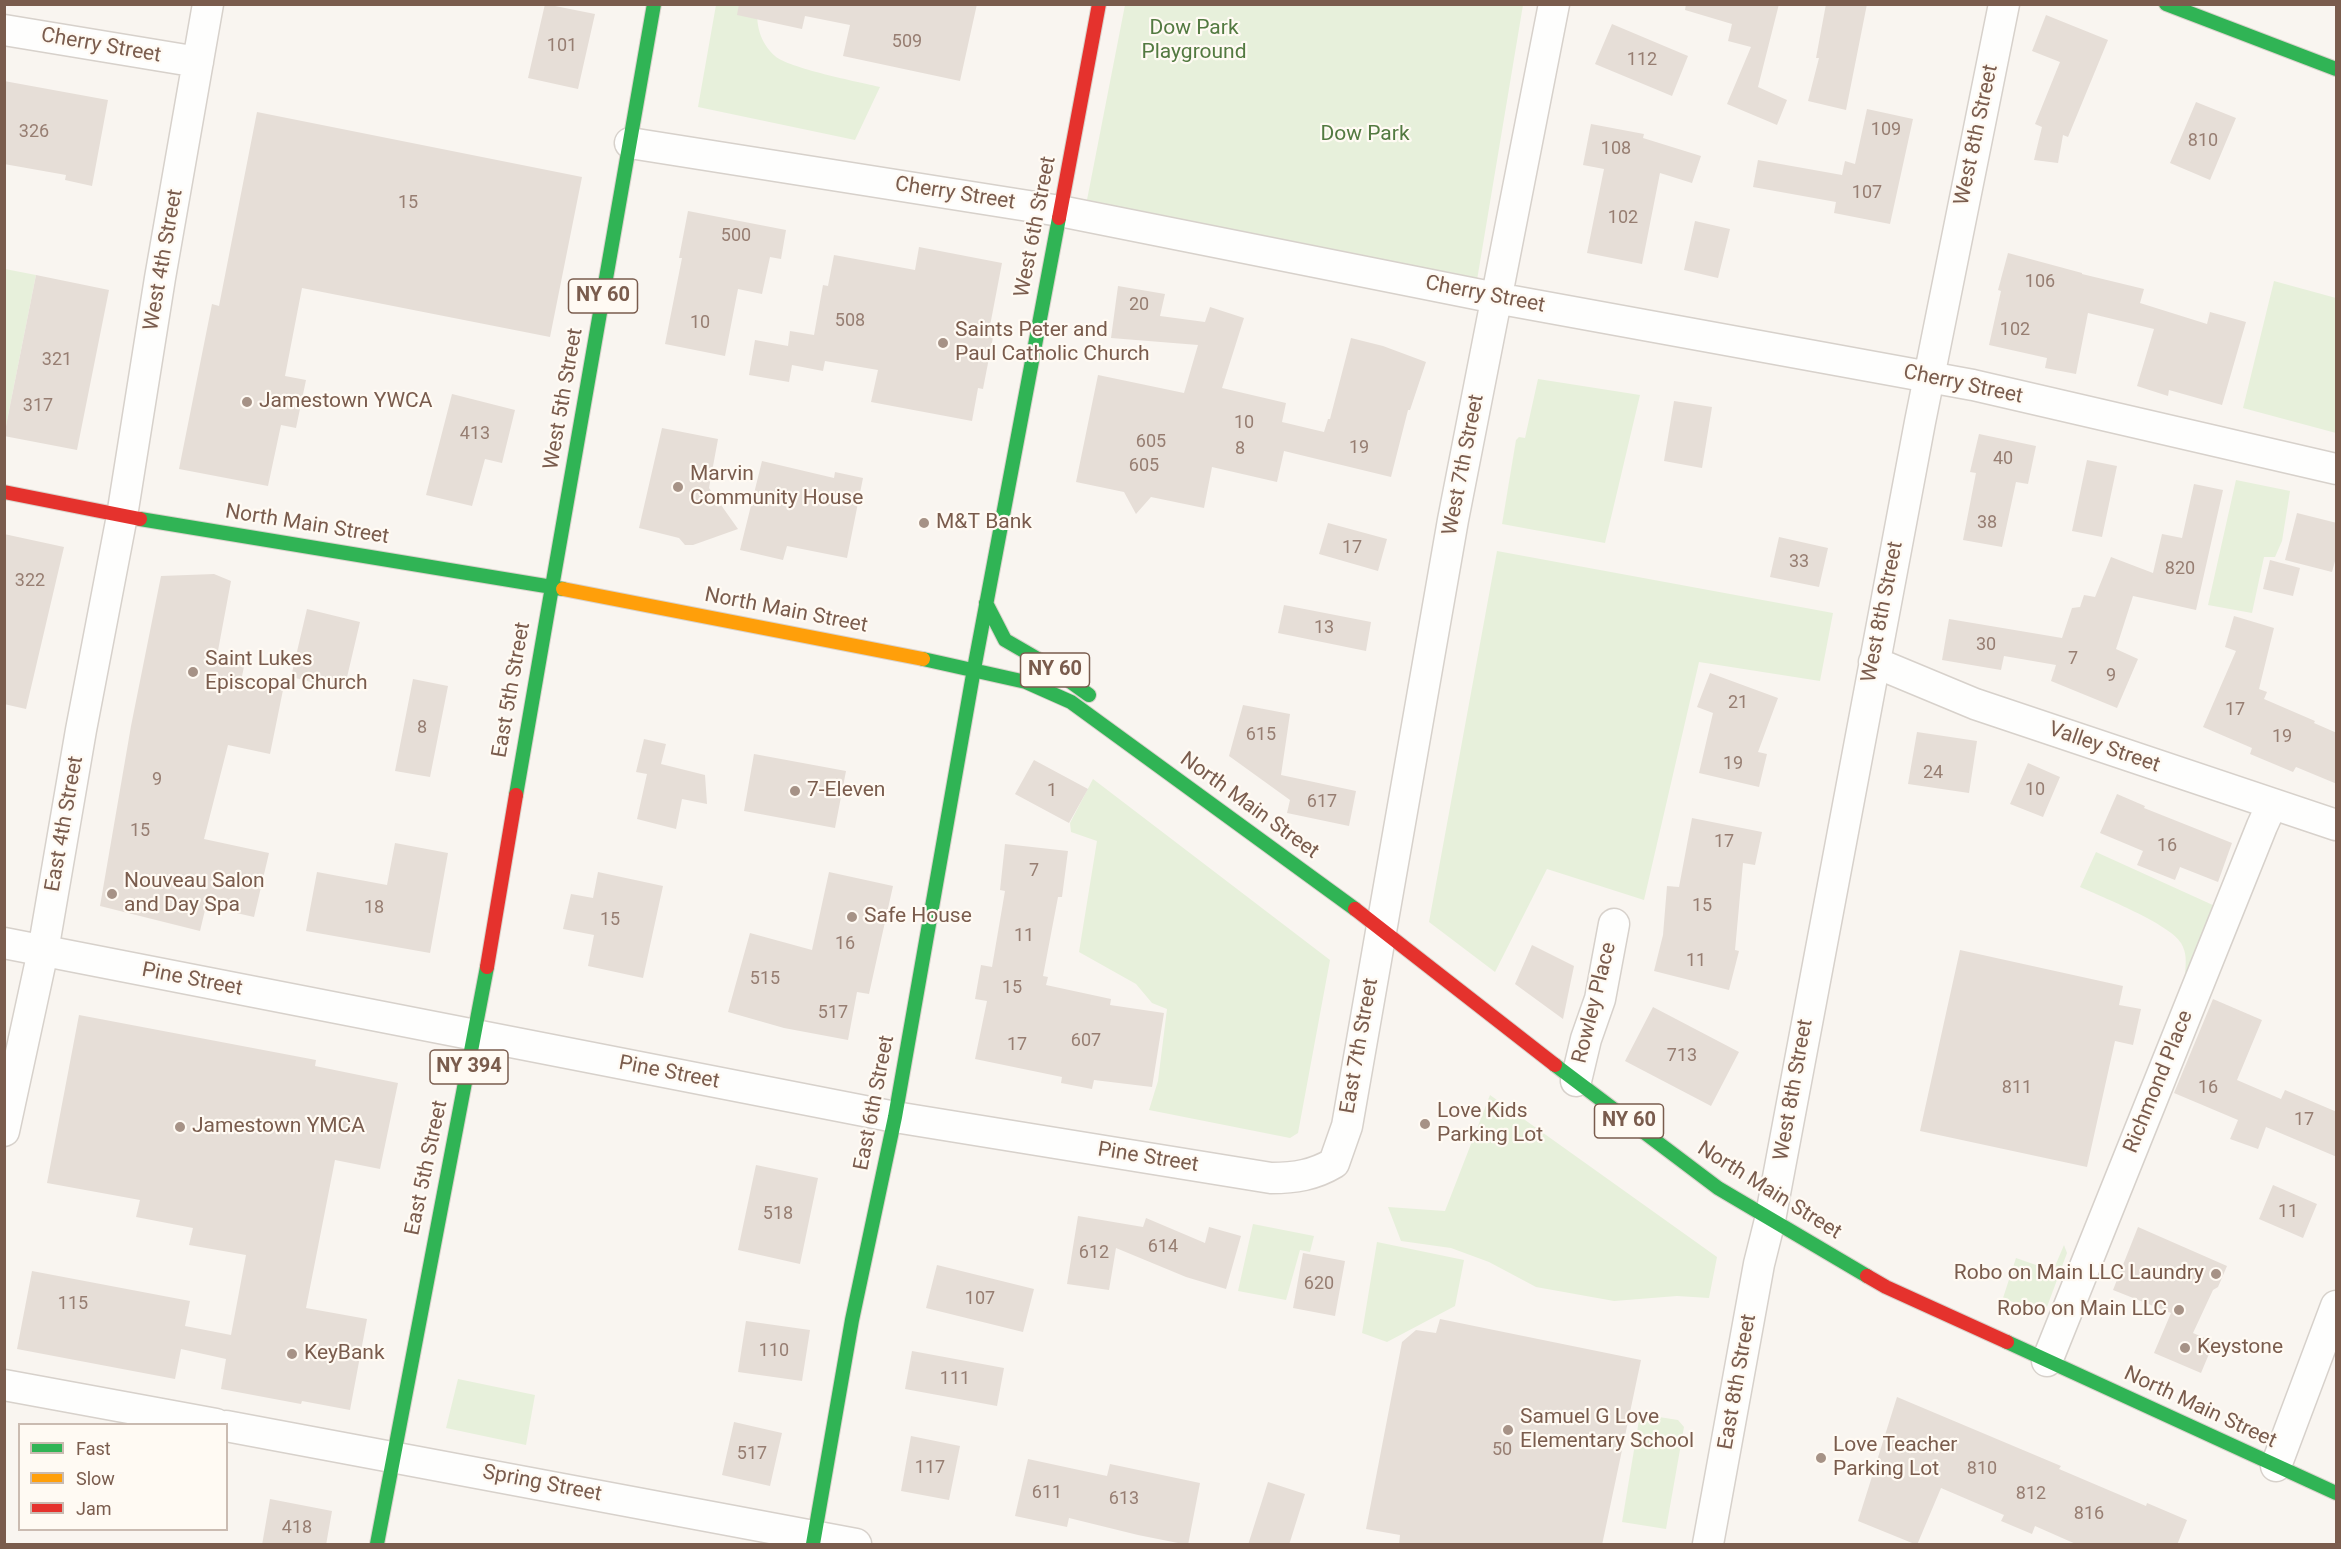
<!DOCTYPE html>
<html>
<head>
<meta charset="utf-8">
<style>
	body { margin:0 }
	#map { position:relative; width:2341px; height:1549px; overflow:hidden; background:#f9f5f0; font-family:Roboto,sans-serif }
	canvas { display:block }
	.frame { position:absolute; inset:0; border:6px solid #7a5c4d; pointer-events:none }
	.legend { position:absolute; left:18px; top:1423px; width:210px; height:108px; box-sizing:border-box; background:#fffaf3; border:2px solid #cabbb1; margin:0; padding:8px 10px; list-style:none; font-size:18px; color:#7a5c4d }
	.legend li { display:flex; align-items:center; gap:12px; height:30px }
	.legend b { width:30px; border:2px solid #cabbb1 }
</style>
</head>
<body>
<div id="map">
<canvas width="2341" height="1549"></canvas>
<div class="frame"></div>
<ul class="legend">
<li><b style="height:8px;background:#30b455"></b>Fast</li>
<li><b style="height:8px;background:#ff9f0a"></b>Slow</li>
<li><b style="height:8px;background:#e5322d"></b>Jam</li>
</ul>
</div>
<script>
const g = document.querySelector('canvas').getContext('2d');
g.lineJoin = 'round';
function fillPath(path, color) { g.fillStyle = color; g.fill(path, 'evenodd'); }
function strokePath(path, color, width, dash) { g.strokeStyle = color; g.lineWidth = width; g.lineCap = dash ? 'butt' : 'round'; g.setLineDash(dash || []); g.stroke(path); }
function drawText(font, color, halo, rows, align = 'center') {
  g.font = font + ' Roboto,sans-serif'; g.lineWidth = 4.5; g.setLineDash([]); g.textBaseline = 'middle'; g.strokeStyle = halo; g.fillStyle = color; for (const [text, x, y, turn = 0] of rows) {
    g.save(); g.translate(x, y); g.rotate((+turn || 0) * Math.PI / 180); g.textAlign = isNaN(turn) ? turn : align; if (halo) g.strokeText(text, 0, 0); g.fillText(text, 0, 0); g.restore();
  }
}
fillPath(new Path2D(`
	M716,5h42c-3,18 2,38 17,51 13,12 84,26 105,31l-25,53 -157,-33z
	M1125,5h398l-46,275 -391,-75z
	M5,269l31,6 -31,156z
	M2274,281l62,17v135l-93,-25z
	M1538,379l102,16 -35,148 -103,-19 14,-84 3,-3 6,1z
	M2236,480l54,11 -8,50 -7,16h-11l-12,56 -44,-8z
	M1497,551l336,62 -13,68 -121,-19 -55,238 -97,-31 -52,103 -66,-50z
	M1093,779l237,181 -32,173 -8,5 -141,-28 9,-29 9,-72 -15,-6 -16,-19 -57,-32 18,-111 -26,-9 -1,-9z
	M2096,852l119,54 -30,68c1,-12 2,-21 -4,-31 -11,-19 -79,-46 -101,-56z
	M1490,1095l227,162 -8,41 -32,-2 -63,5 -78,-14 -47,-25 -38,-14 -50,-7 -13,-34 57,4z
	M1253,1224l61,12 -4,16 -10,-2 -14,50 -48,-9z
	M1377,1242l87,18 -9,46 -68,36 -25,-9z
	M2064,1245l3,8 -23,62 -41,-17 13,-40 37,13z
	M458,1379l77,16 -9,50 -80,-17z
	M1640,1414l38,6 6,7 -18,102 -44,-7z`), '#e7f0db');
fillPath(new Path2D(`
	M545,4l50,10 -17,75 -50,-11z
	M739,4h238l-17,77 -117,-25 7,-31 -45,-9 -3,13 -65,-14z
	M1686,4h93l-21,83 29,13 -10,25 -50,-21 24,-57 -23,-6 4,-17 -47,-14z
	M1826,4h41l-21,106 -38,-9 11,-43h-3z
	M2046,15l62,25 -40,97 -5,-2 -5,28 -24,-3 8,-33 -7,-3 25,-62 -28,-11z
	M1612,24l76,32 -16,40 -77,-32z
	M4,81l104,19 -16,86 -27,-6 1,-5 -62,-11z
	M2196,102l40,16 -26,62 -40,-17z
	M1867,109l46,10 -23,105 -56,-11 2,-11 -83,-15 5,-27 84,15 3,-14 10,3z
	M257,112l325,65 -32,160 -248,-49 -17,88 21,4 -10,48 -15,-3 -13,61 -89,-17 33,-165 7,2z
	M1591,124l53,10 -1,4 58,18 -9,27 -32,-10 -18,91 -55,-11 17,-84 -21,-4z
	M688,211l98,19 -5,29 -11,-2 -8,37 -24,-5 -13,67 -60,-12 17,-86h-3z
	M1695,221l35,8 -12,49 -34,-8z
	M919,247l83,16 -13,68 5,1 -11,57 -5,-1 -6,33 -101,-19 7,-32 -53,-9 -2,10 -31,-6 -3,17 -40,-7 6,-35 33,6 2,-15 24,4 9,-50 5,1 6,-31 81,15z
	M2008,253l74,20v1l62,15 -4,14 67,21 3,-12 36,10 -24,83 -53,-15 -1,6 -31,-10 17,-57 -66,-16 -12,61 -31,-6 2,-10 -58,-13 12,-54 -3,-1z
	M36,275l73,15 -32,160 -73,-14z
	M1118,286l47,8 -5,22 45,6 5,-15 34,11 -22,70 64,15 -4,19 42,10 4,-13h2l21,-81 32,8 43,16 -16,48h-2l-17,67 -107,-26 -7,31 -65,-15 -8,41 -53,-11 -15,17 -12,-22 -48,-10 22,-107 86,18 14,-48 -87,-7z
	M452,394l63,16 -13,53 -17,-4 -13,47 -46,-11z
	M1674,401l38,6 -10,61 -38,-7z
	M662,428l56,11 -9,49 29,41 -45,16h-8l-6,-7 -40,-10z
	M1979,434l57,12 -8,38 -12,-2 -14,65 -39,-7 13,-67 -6,-1z
	M2087,460l30,6 -15,71 -30,-6z
	M762,461l72,17 1,-6 28,6 -16,80 -60,-12 -4,14 -43,-10z
	M2194,484l29,6 -27,120 -63,-14 -17,53 22,10 -21,49 -66,-27 5,-16 -52,-9 -3,14 -59,-10 7,-41 113,19 10,-30 8,-1 4,-12 11,2 16,-40 42,16 9,-39 20,4z
	M2297,513l40,10v31l-5,18 -47,-12z
	M1328,523l59,16 -9,32 -59,-17z
	M4,534l60,13 -38,162 -22,-5z
	M1779,537l49,11 -9,39 -49,-10z
	M2270,560l30,8 -7,28 -30,-7z
	M214,574l17,7 -14,75 28,6 -4,19 42,9 -13,64 -42,-9 -24,94 65,14 -15,64 -48,-11 -6,25 -100,-25 31,-180 30,-150z
	M1284,605l87,17 -5,29 -88,-18z
	M307,609l53,13 -16,68 -53,-13z
	M2234,616l40,12 -15,61 8,3 -3,7 51,22 -1,2 23,10v51l-41,-17 -3,5 -43,-18 2,-6 -49,-21 33,-76 -11,-4z
	M1710,673l68,25 -20,54 9,2 -8,33 -60,-14 14,-60 -16,-6z
	M413,679l35,7 -18,91 -35,-6z
	M1243,705l47,9 -9,61 75,16 -7,35 -62,-13 3,-13 -61,-44z
	M1917,732l60,9 -8,52 -61,-9z
	M644,739l22,5 -5,20 44,11 2,29 -25,-5 -6,30 -39,-10 10,-45 -11,-2z
	M754,754l92,17 -11,57 -91,-17z
	M1034,760l54,29 -19,34 -54,-29z
	M2028,763l32,14 -17,40 -33,-13z
	M2117,794l28,12 -1,2 88,35 -14,39 -38,-15 -5,13 -38,-15 6,-14 -43,-18z
	M1692,818l70,14 -7,33 -12,-2 -8,87 4,1 -10,39 -75,-19 9,-36 4,-49 12,1z
	M395,843l53,10 -18,100 -124,-22 11,-59 70,13z
	M1005,844l63,7 -6,46h-4l-15,79 5,1 -2,8 65,14 -1,6 54,8 -12,74 -58,-7 -2,9 -31,-6 1,-6 -87,-18 12,-58 -12,-2 6,-34 11,2 13,-76 -5,-1z
	M598,872l65,14 -20,92 -55,-12 6,-31 -31,-6 8,-35 22,4z
	M829,872l64,14 -24,108 -12,-2 -9,48 -64,-12 -56,-16 22,-79 62,17z
	M1532,945l42,21 -11,53 -48,-35z
	M1960,950l163,36 -4,19 22,4 -8,36 -18,-4 -28,126 -167,-36z
	M2213,999l49,21 -25,60 44,19 4,-9 52,22v45l-71,-30 -8,22 -28,-10 8,-19 -64,-27z
	M1653,1007l86,45 -28,54 -86,-45z
	M79,1015l237,45 -1,6 83,17 -18,86 -45,-9 -29,148 61,11 -17,91 -48,-9 -1,3 -80,-15 5,-30 -45,-10 -6,30 -158,-30 15,-78 158,30 -5,25 46,9 15,-80 -57,-10 4,-17 -57,-11 4,-17 -93,-17z
	M756,1165l62,13 -18,86 -62,-14z
	M2273,1185l44,19 -14,34 -44,-19z
	M1078,1216l65,11 3,-9 59,25 4,-16 32,9 -15,53 -40,-12 -70,-29 -7,42 -42,-6z
	M2138,1227l89,39 -9,21 -5,3 -20,43 21,9 -13,31 -47,-20 17,-40 -58,-23z
	M1303,1253l42,8 -10,55 -42,-8z
	M937,1265l97,24 -11,43 -97,-24z
	M1440,1319l201,41 -39,185h-203l1,-10 -34,-6 36,-187 14,-12 20,3z
	M746,1321l64,9 -8,51 -64,-9z
	M912,1351l92,17 -7,38 -92,-17z
	M1897,1397l164,69 -2,3 87,37 1,-3 40,17 -10,25h-99l-43,-19 -3,8 -31,-13 3,-6 -63,-27 -24,57 -59,-24z
	M734,1422l48,11 -12,53 -48,-11z
	M911,1436l49,10 -11,54 -48,-9z
	M1028,1459l79,17 3,-12 90,19 -12,62 -50,-10 -69,-17 -2,9 -52,-11z
	M1268,1482l37,12 -16,51h-41z
	M270,1499l62,12 -6,34h-64z`), '#e6ded7');
const street = new Path2D(`
	M4,30l194,32
	M630,143l430,68 436,87 477,87 363,84
	M1874,662l101,42 361,121
	M4,943l891,174 376,61c24,0 43,-3 63,-15l13,-37 106,-606 101,-516
	M1576,1081l10,-42 14,-40 14,-75
	M4,1131l39,-180 38,-221 41,-214 38,-238 48,-274
	M2047,1361l215,-535 10,-22
	M4,1385l212,39
	M226,1426l630,118
	M2276,1466l60,-160
	M1708,1544l51,-280 11,-44 150,-798 84,-418`);
const fast = new Path2D(`
	M2166,4l170,65
	M140,519l412,68
	M563,589l-11,-2 102,-583
	M986,603l19,37 38,22 46,33
	M923,659l103,23 45,20 284,207
	M974,669l85,-451
	M516,795l36,-208
	M1555,1065l163,123 149,88
	M2007,1342l329,151
	M377,1544l110,-577
	M813,1544l39,-224 43,-203 79,-448`);
const slow = new Path2D(`
	M563,589l360,70`);
const jam = new Path2D(`
	M1059,218l40,-214
	M4,492l136,27
	M1355,909l200,156
	M487,967l29,-172
	M1867,1276l19,11 121,55`);
strokePath(street, '#d7d1cb', 33);
strokePath(fast, '#d9d2cb', 16);
strokePath(slow, '#d9d2cb', 16);
strokePath(jam, '#d9d2cb', 16);
strokePath(street, '#fefefd', 30);
strokePath(fast, '#30b455', 14);
strokePath(slow, '#ff9f0a', 14);
strokePath(jam, '#e5322d', 14);
for (const [x, y, r, color] of [
	[943,343,6,"#a69286"],
	[247,402,6,"#a69286"],
	[678,487,6,"#a69286"],
	[924,523,6,"#a69286"],
	[193,672,6,"#a69286"],
	[795,791,6,"#a69286"],
	[112,894,6,"#a69286"],
	[852,917,6,"#a69286"],
	[1425,1124,6,"#a69286"],
	[180,1127,6,"#a69286"],
	[2216,1274,6,"#a69286"],
	[2179,1310,6,"#a69286"],
	[2185,1348,6,"#a69286"],
	[292,1354,6,"#a69286"],
	[1508,1430,6,"#a69286"],
	[1821,1458,6,"#a69286"]
]) { const dot = new Path2D(); dot.arc(x, y, r, 0, 2 * Math.PI); g.fillStyle = color; g.fill(dot); strokePath(dot, '#fffaf3', 2); }
drawText('18px', '#977e72', null, [
	["509",907,42],
	["101",562,46],
	["112",1642,60],
	["109",1886,130],
	["326",34,132],
	["810",2203,141],
	["108",1616,149],
	["107",1867,193],
	["15",408,203],
	["102",1623,218],
	["500",736,236],
	["106",2040,282],
	["20",1139,305],
	["508",850,321],
	["10",700,323],
	["102",2015,330],
	["321",57,360],
	["317",38,406],
	["10",1244,423],
	["413",475,434],
	["605",1151,442],
	["19",1359,448],
	["8",1240,449],
	["40",2003,459],
	["605",1144,466],
	["38",1987,523],
	["17",1352,548],
	["33",1799,562],
	["820",2180,569],
	["322",30,581],
	["13",1324,628],
	["30",1986,645],
	["7",2073,659],
	["9",2111,676],
	["21",1738,703],
	["17",2235,710],
	["8",422,728],
	["615",1261,735],
	["19",2282,737],
	["19",1733,764],
	["24",1933,773],
	["9",157,780],
	["10",2035,790],
	["1",1052,791],
	["617",1322,802],
	["15",140,831],
	["17",1724,842],
	["16",2167,846],
	["7",1034,871],
	["15",1702,906],
	["18",374,908],
	["15",610,920],
	["11",1024,936],
	["16",845,944],
	["11",1696,961],
	["515",765,979],
	["15",1012,988],
	["517",833,1013],
	["607",1086,1041],
	["17",1017,1045],
	["713",1682,1056],
	["811",2017,1088],
	["16",2208,1088],
	["17",2304,1120],
	["11",2288,1212],
	["518",778,1214],
	["614",1163,1247],
	["612",1094,1253],
	["620",1319,1284],
	["107",980,1299],
	["115",73,1304],
	["110",774,1351],
	["111",955,1379],
	["50",1502,1450],
	["517",752,1454],
	["117",930,1468],
	["810",1982,1469],
	["611",1047,1493],
	["812",2031,1494],
	["613",1124,1499],
	["816",2089,1514],
	["418",297,1528]
]);
for (const [x, y, w] of [
	[603,296,69],
	[1055,670,69],
	[469,1067,78],
	[1629,1121,69]
]) { const box = new Path2D(); box.roundRect(x - w / 2, y - 17, w, 34, 4.5); g.fillStyle = '#fffaf3'; g.fill(box); strokePath(box, '#7a5c4d', 1.5); }
drawText('bold 20px', '#7a5c4d', null, [
	["NY 60",603,296],
	["NY 60",1055,670],
	["NY 394",469,1067],
	["NY 60",1629,1121]
]);
drawText('21px', '#537a41', '#fffaf3', [
	["Dow Park",1194,29],
	["Playground",1194,53],
	["Dow Park",1365,135]
]);
drawText('21px', '#7a5c4d', '#fffaf3', [
	["Cherry Street",101,46,10],
	["West 8th Street",1977,135,-78],
	["Cherry Street",955,194,9],
	["West 6th Street",1036,227,-79],
	["West 4th Street",164,260,-80],
	["Cherry Street",1485,295,11],
	["Cherry Street",1963,385,12],
	["West 5th Street",564,399,-80],
	["West 7th Street",1464,465,-79],
	["North Main Street",307,525,9],
	["North Main Street",786,611,11],
	["West 8th Street",1883,612,-79],
	["East 5th Street",512,690,-80],
	["Valley Street",2104,748,19],
	["North Main Street",1249,806,36],
	["East 4th Street",65,824,-80],
	["Pine Street",192,980,11],
	["Rowley Place",1595,1003,-76],
	["East 7th Street",1360,1046,-80],
	["Pine Street",669,1073,11],
	["Richmond Place",2159,1082,-68],
	["West 8th Street",1794,1090,-80],
	["East 6th Street",875,1103,-79],
	["Pine Street",1148,1158,9],
	["East 5th Street",427,1168,-78],
	["North Main Street",1769,1191,32],
	["East 8th Street",1738,1382,-80],
	["North Main Street",2200,1408,25],
	["Spring Street",542,1484,11]
]);
drawText('21px', '#7a5c4d', '#fffaf3', [
	["Saints Peter and",955,331],
	["Paul Catholic Church",955,355],
	["Jamestown YWCA",259,402],
	["Marvin",690,475],
	["Community House",690,499],
	["M&T Bank",936,523],
	["Saint Lukes",205,660],
	["Episcopal Church",205,684],
	["7-Eleven",807,791],
	["Nouveau Salon",124,882],
	["and Day Spa",124,906],
	["Safe House",864,917],
	["Love Kids",1437,1112],
	["Parking Lot",1437,1136],
	["Jamestown YMCA",192,1127],
	["Robo on Main LLC Laundry",2204,1274,"right"],
	["Robo on Main LLC",2167,1310,"right"],
	["Keystone",2197,1348],
	["KeyBank",304,1354],
	["Samuel G Love",1520,1418],
	["Elementary School",1520,1442],
	["Love Teacher",1833,1446],
	["Parking Lot",1833,1470]
], 'left');
</script>
</body>
</html>
